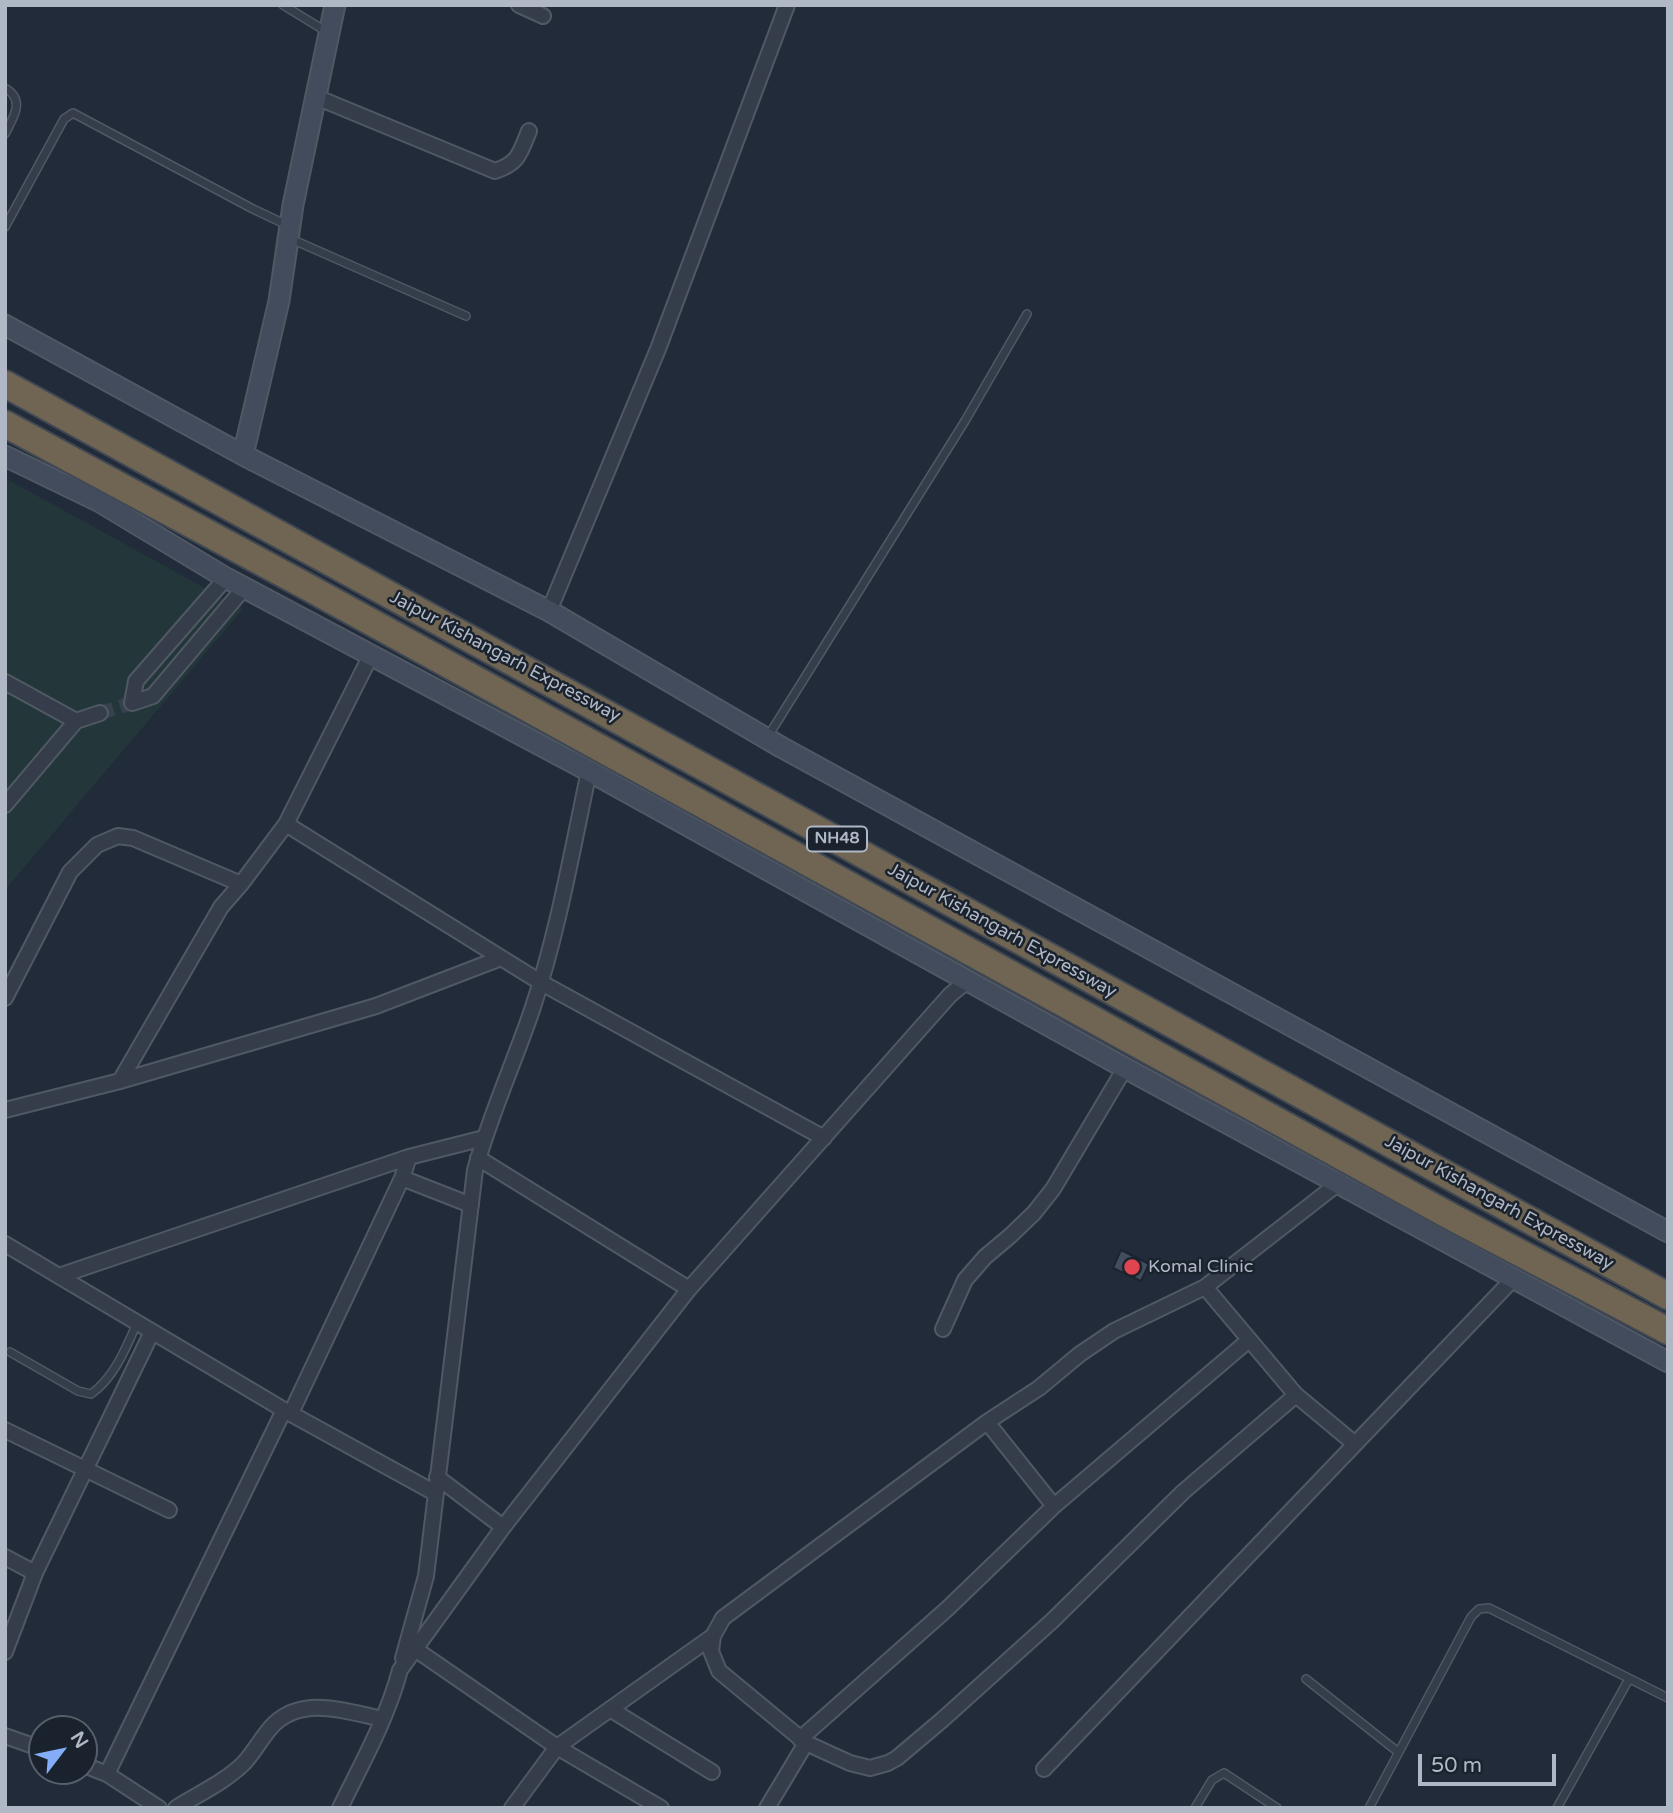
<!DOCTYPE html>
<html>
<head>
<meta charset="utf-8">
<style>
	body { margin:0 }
	#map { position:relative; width:1673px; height:1813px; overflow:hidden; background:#212b39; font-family:"Varela Round",sans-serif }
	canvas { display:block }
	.frame { position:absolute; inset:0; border:7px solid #b0b8c6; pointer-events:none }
	.north { position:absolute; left:28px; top:1715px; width:70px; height:70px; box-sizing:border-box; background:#1a222e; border:2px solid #565e6b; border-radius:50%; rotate:58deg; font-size:19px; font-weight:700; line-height:28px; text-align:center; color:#b0b8c6 }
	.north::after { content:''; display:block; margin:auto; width:24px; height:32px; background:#84adf7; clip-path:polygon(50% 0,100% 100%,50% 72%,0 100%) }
	.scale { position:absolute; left:1418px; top:1754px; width:138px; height:32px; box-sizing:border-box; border:4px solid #b0b8c6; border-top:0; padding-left:9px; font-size:21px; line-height:24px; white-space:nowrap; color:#b0b8c6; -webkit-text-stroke:5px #1a222e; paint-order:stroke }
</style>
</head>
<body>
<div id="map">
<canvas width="1673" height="1813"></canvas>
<div class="frame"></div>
<div class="north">N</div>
<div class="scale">50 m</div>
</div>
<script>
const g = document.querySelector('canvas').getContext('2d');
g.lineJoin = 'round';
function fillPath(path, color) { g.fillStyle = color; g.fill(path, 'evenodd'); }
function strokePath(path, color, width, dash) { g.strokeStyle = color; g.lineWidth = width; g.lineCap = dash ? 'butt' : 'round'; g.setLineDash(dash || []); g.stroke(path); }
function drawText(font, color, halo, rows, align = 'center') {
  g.font = font + ' "Varela Round",sans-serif'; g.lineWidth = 5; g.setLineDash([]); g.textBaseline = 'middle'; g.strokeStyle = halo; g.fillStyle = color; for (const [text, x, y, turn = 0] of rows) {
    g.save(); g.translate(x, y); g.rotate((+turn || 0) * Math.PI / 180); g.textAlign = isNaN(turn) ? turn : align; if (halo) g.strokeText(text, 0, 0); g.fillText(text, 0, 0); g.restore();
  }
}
fillPath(new Path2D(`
	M5,478l238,131 -238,281z`), '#23373a');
const building = new Path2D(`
	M1121,1250l28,14 -8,17 -28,-13z`);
fillPath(building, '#424e5e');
strokePath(building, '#1c2430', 2);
strokePath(new Path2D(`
	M100,713l32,-10`), '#36404e', 14, [14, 7]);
const lane = new Path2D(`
	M283,5l44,27
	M5,88c21,12 8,30 0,46
	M5,227l59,-108 9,-6 180,96 36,17
	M289,238l177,78
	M767,738l198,-317 62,-107
	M10,1352l68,39 13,3c23,-16 35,-46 46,-71
	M1306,1679l92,73
	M1195,1808l17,-28 12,-7 53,35
	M1369,1808l102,-191 8,-8 10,-1 179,90
	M1557,1808l72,-129`);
const street = new Path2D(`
	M519,5l24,11
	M316,97l179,74c24,-8 25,-18 34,-40
	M226,578l-90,103 -4,22 21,-7 91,-108
	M549,611l109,-262 129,-344
	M5,682l71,39
	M5,805l71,-84 24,-8
	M286,824l254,158 284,156
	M5,998l65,-126 27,-27 21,-9 15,2 108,46
	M120,1081l101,-174 20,-23 45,-60 85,-169
	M5,1110l115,-29 256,-75 125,-48
	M478,1158l211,131
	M402,1178l69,27
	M1340,1182l-135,105 91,108 59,49
	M5,1244l279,166 151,83
	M59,1276l350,-119 75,-19
	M943,1329l22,-49 20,-23 25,-21 24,-23 19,-24 72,-121
	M291,1413l111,-235 7,-21
	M987,1422l52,-34 41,-34 34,-23 91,-44
	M5,1430l164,80
	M437,1477l66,50
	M1054,1506l-67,-84 -264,196 -10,18 -2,15 8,20 87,72 44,20 20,5 18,-5 9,-5 45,-38 110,-99 131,-129 113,-97
	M5,1557l30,16
	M415,1649l142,98 104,61
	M5,1652l30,-79 117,-241
	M403,1658l23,-82 49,-406c15,-55 39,-107 57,-160 26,-78 40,-159 57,-239
	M610,1709l102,63
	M5,1736l37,13
	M800,1739l147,-130 107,-103 195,-166
	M84,1765l23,9 52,34
	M1044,1769l471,-492
	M107,1774l177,-364
	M176,1808c22,-14 49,-26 68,-45 11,-12 19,-28 30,-39 30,-29 74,-12 109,-5
	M340,1808c22,-45 47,-89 60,-138l104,-144 185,-237 261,-294 17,-14
	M512,1808l45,-61 156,-111
	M767,1808l39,-65`);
const secondary = new Path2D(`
	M5,325l238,130 306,156 232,136 887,485
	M243,455l36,-154 14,-96 42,-200
	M5,456l95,46 126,76 363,193 536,297 543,294`);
const highway = new Path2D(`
	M5,384l1663,912
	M5,424l299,161 1144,630 220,116`);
strokePath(lane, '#505864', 10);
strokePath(street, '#505864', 18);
strokePath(secondary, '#505864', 23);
strokePath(highway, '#404854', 30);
strokePath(lane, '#353d4a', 7);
strokePath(street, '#353d4a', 14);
strokePath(secondary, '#434c5c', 19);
strokePath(highway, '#6f6552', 26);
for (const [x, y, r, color] of [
	[1132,1267,9,"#e0444e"]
]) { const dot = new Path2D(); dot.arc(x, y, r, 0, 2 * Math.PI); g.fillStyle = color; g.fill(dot); strokePath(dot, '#1a222e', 2.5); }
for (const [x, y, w] of [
	[837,839,60]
]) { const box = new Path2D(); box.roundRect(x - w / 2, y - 12.5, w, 25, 5); g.fillStyle = '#1a222e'; g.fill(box); strokePath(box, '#b0b8c6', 2); }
drawText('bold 16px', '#b0b8c6', null, [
	["NH48",837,839]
]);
drawText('18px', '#b0b8c6', '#1a222e', [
	["Jaipur Kishangarh Expressway",505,657,28],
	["Jaipur Kishangarh Expressway",1002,931,29],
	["Jaipur Kishangarh Expressway",1499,1203,29]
]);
drawText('18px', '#b0b8c6', '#1a222e', [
	["Komal Clinic",1148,1267]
], 'left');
</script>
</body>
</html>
